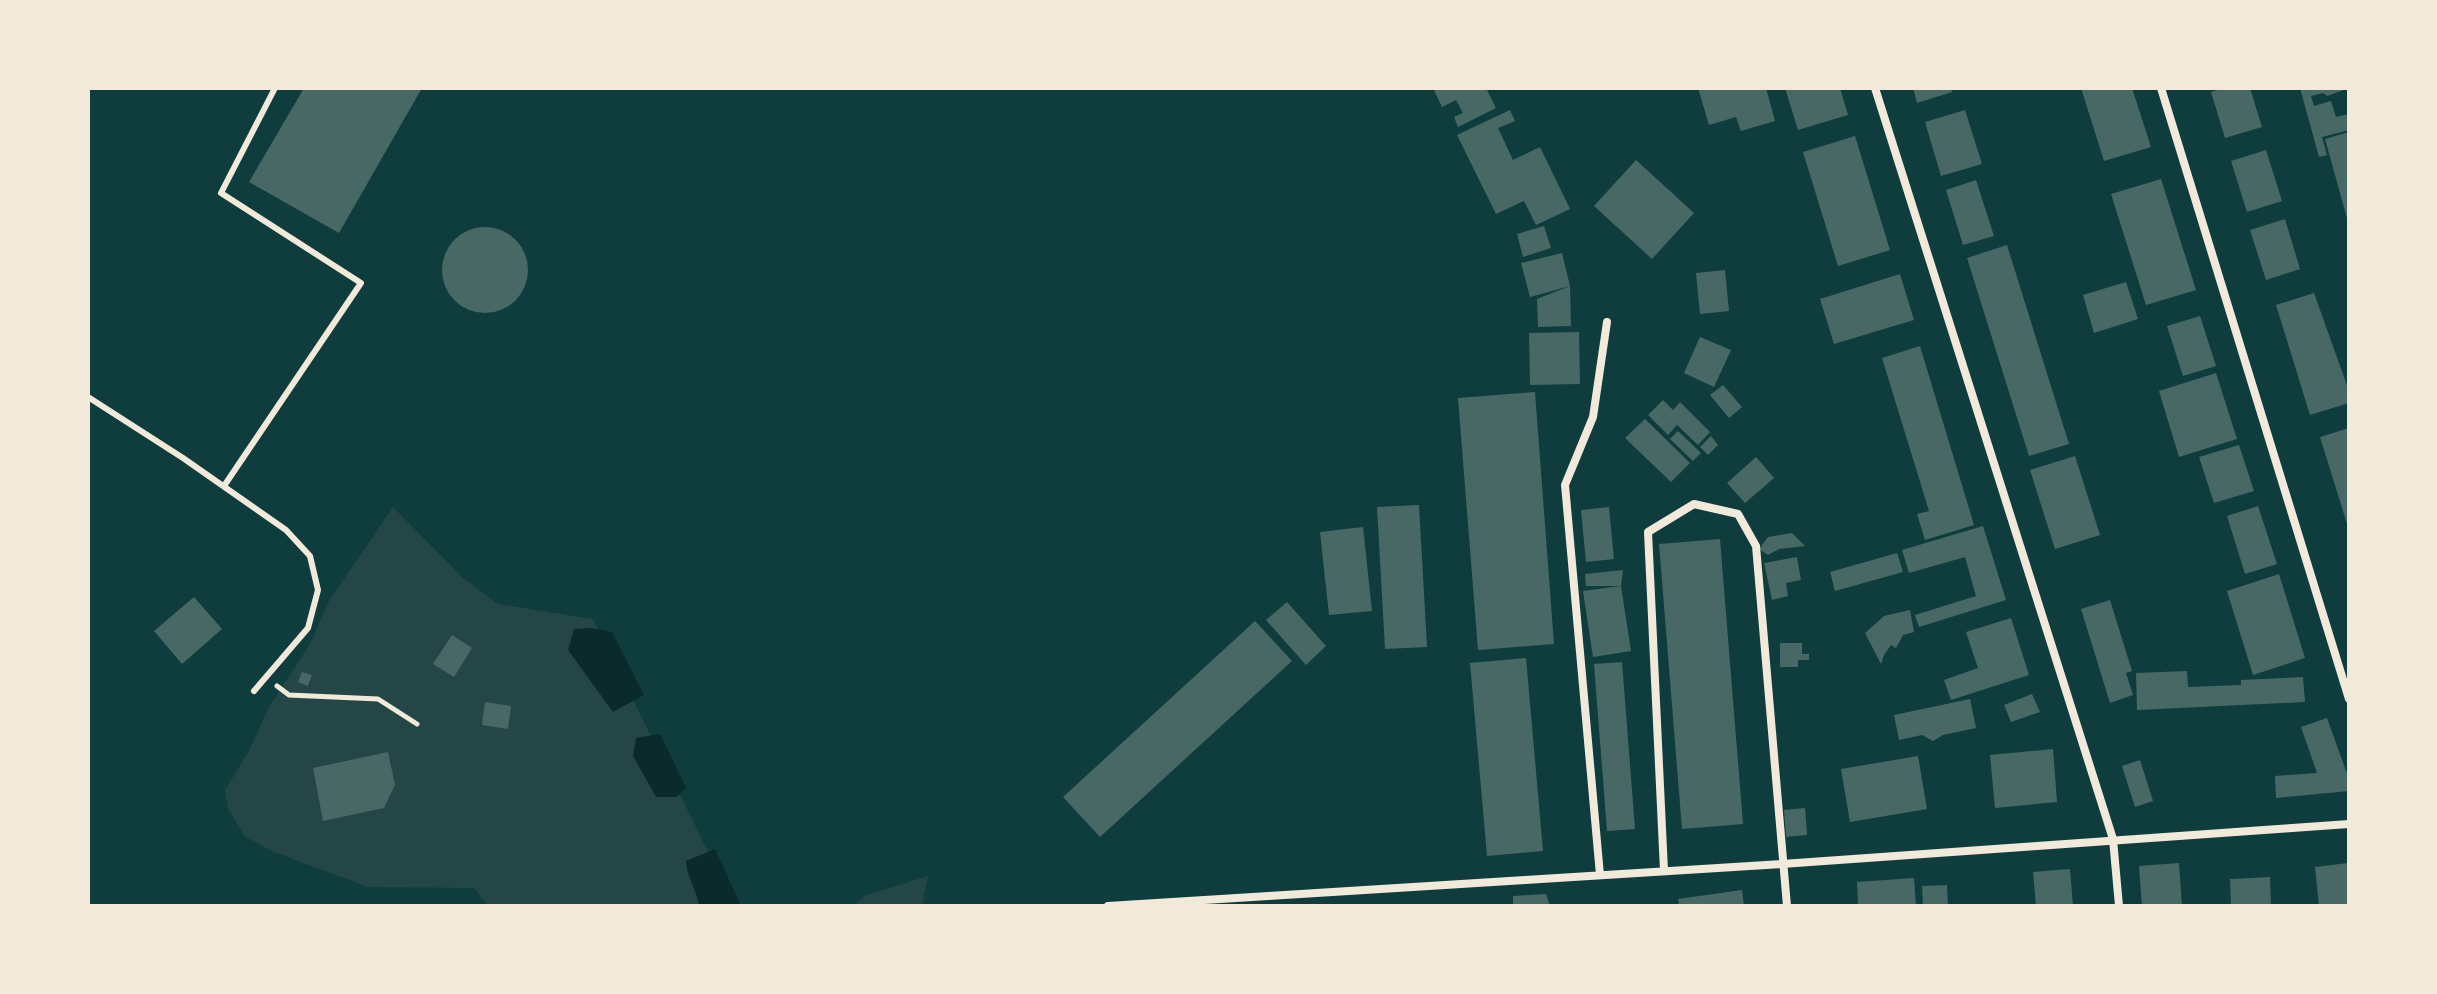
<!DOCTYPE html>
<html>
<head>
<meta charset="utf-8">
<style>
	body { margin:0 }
	#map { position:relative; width:2437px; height:994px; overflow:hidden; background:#0f3d3e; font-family:"Crimson Pro",serif }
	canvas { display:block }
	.frame { position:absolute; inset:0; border:90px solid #f1e9da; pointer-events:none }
</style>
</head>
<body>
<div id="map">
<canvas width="2437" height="994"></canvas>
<div class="frame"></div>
</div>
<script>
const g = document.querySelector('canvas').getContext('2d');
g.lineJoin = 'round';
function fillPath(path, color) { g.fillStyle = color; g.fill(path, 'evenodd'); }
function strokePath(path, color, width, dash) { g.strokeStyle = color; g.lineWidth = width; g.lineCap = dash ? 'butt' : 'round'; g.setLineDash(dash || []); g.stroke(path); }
fillPath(new Path2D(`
	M393,507l69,70 36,27 95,15 142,287h-247l-14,-18 -106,-1 -94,-35 -30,-16 -16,-28 -3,-18 24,-39 20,-44 41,-63 19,-43z
	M928,876l-6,30h-70l15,-11z`), '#244646');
fillPath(new Path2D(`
	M590,628l22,4 32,63 -31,17 -45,-62 6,-21z
	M660,734l26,54 -9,9h-21l-23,-41 3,-18z
	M715,849l26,57h-42c-2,-16 -12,-28 -13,-45z`), '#0a2a2b');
fillPath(new Path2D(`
	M304,88h118l-83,145 -90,-51z
	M1433,88h53l10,20 -38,19 -4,-10 9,-4 -7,-13 -14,7z
	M1698,88h68l9,33 -34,10 -5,-14 -27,8z
	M1785,88h55l8,27 -50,15z
	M1913,88h38l1,4 -35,11z
	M2081,88h51l19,59 -47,14z
	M2224,88h26l12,39 -37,11 -14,-46z
	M2300,88h49l-22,8 -4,-3 -12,3 3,10 17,-5 5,16 13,-3v16l-27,7 5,18 -8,2z
	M1510,110l5,11 -17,7 15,32 27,-13 30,62 -34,16 -12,-24 -28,13 -39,-79z
	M1965,110l17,54 -41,12 -16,-54z
	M2349,132v90h-1l-23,-83z
	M1855,136l35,114 -52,16 -35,-114z
	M2266,150l16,51 -35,11 -16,-51z
	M1636,160l58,53 -42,46 -58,-53z
	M2161,179l35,111 -50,15 -35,-111z
	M1976,180l18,56 -31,9 -17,-55z
	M2285,219l15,50 -34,11 -16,-50z
	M1544,226l7,22 -28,9 -6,-23z
	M442 270a43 43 0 1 1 86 0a43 43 0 1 1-86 0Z
	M2007,245l62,199 -40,12 -62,-198z
	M1562,253l8,33 1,40 -33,1 -1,-28 33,-13 -40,11 -9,-34z
	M1725,270l4,41 -29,3 -4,-41z
	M1900,274l14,46 -80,24 -14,-45z
	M2126,282l12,37 -44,14 -11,-38z
	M2314,293l35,98v12l-39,12 -34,-110z
	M2200,316l16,50 -33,10 -16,-50z
	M1579,332l1,52 -50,1 -1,-52z
	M1700,337l31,13 -17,37 -30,-14z
	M1920,346l54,179 -49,15 -8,-26 12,-3 -47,-153z
	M2216,373l21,66 -58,18 -20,-66z
	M1723,385l19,22 -13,11 -19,-23z
	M1535,392l19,252 -76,6 -20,-252z
	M1663,400l10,10 7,-8 30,30 -12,13 -21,-20 -9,10 -20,-20z
	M1645,419l45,44 -19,19 -46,-44z
	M2349,428v99h-1l-28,-90z
	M1678,431l23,22 -8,8 -23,-22z
	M1711,436l7,9 -10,10 -8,-8z
	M2239,445l15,46 -40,12 -15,-46z
	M2075,456l25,79 -45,14 -25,-79z
	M1756,457l18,21 -29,25 -18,-20z
	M1419,505l8,142 -42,2 -8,-142z
	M2258,506l19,58 -32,10 -18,-58z
	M1609,507l5,52 -28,3 -5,-52z
	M1983,526l23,74 -87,27 -4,-12 61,-19 -11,-39 -56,16 -7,-23z
	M1363,527l9,84 -43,4 -9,-83z
	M1792,533l13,13 -26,3 -11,6 -9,-6 9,-12z
	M1720,539l23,285 -61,5 -23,-285z
	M1897,553l6,19 -68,19 -5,-19z
	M1797,557l4,23 -15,3 2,13 -16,4 -8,-37z
	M1623,570l-2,16 10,65 -38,6 -10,-66 38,-5h-35l-1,-12z
	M2279,574l26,84 -52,17 -26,-84z
	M194,597l28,32 -40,35 -28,-33z
	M2110,600l22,71 -6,2 7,22 -23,8 -29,-94z
	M1287,602l39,44 -20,19 -40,-45z
	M1910,610l4,22 -11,3 -7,13 -5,-3 -7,10 -3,9 -16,-31 19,-17z
	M2011,618l18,57 -78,25 -7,-20 34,-12 -12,-36z
	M1255,621l37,40 -192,176 -37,-40z
	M452,635l20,13 -18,29 -21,-13z
	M1780,643h22v11h7v6h-11v7h-18z
	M1526,658l17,193 -56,5 -17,-193z
	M1622,662l13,167 -28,2 -13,-167z
	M2187,671l1,16 53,-2v-5l62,-3 2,25 -168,8 -1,-37z
	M302,672l10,3 -4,11 -10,-4z
	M2032,694l8,18 -29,10 -7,-17z
	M1970,699l6,29 -33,7 -10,6 -11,-6 -23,5 -5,-25z
	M485,702l26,4 -3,23 -26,-4z
	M2327,718l22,61v12l-73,7 -1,-22 42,-3 -16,-46z
	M2053,749l4,53 -62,6 -5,-53z
	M388,752l7,33 -11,23 -61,13 -10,-53z
	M1918,756l9,53 -77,13 -9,-53z
	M2140,760l13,41 -18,6 -13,-41z
	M1805,808l2,27 -21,2 -2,-27z
	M2179,863l3,43h-40l-3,-40z
	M2348,863l1,43h-30l-4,-39z
	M2070,869l3,37h-37l-3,-34z
	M2270,877l1,29h-40l-1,-27z
	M1914,878l2,28h-58l-1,-24z
	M1947,885l1,21h-25l-1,-20z
	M1742,890l2,16h-65l-1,-7z
	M1546,894l4,12h-37v-10z`), '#486865');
strokePath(new Path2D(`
	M277,686l12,9 89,4 39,25`), '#f1e9da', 5);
strokePath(new Path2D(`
	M88,397l95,61 103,72 24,26 8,34 -10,38 -54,63
	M224,486l137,-203 -140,-90 54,-105`), '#f1e9da', 6);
strokePath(new Path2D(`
	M1875,88l238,751 6,67
	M2161,88l188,611
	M1664,871l-16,-339 46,-28 44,10 18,32 31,360
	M1600,875l-35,-390 28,-68 14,-95
	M1108,906l674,-42 567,-40`), '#f1e9da', 8);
</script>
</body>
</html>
